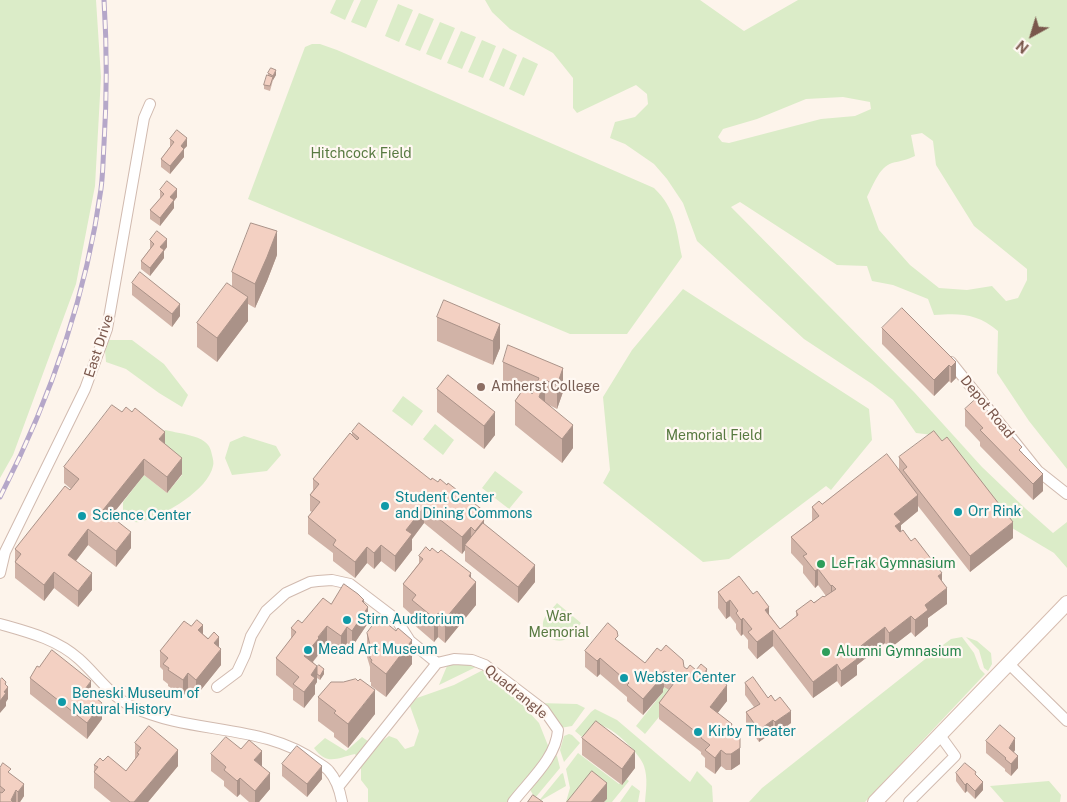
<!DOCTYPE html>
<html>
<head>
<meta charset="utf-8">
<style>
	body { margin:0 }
	#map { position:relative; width:1067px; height:802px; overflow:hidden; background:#fdf4eb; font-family:"Public Sans",sans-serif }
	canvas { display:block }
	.north { position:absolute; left:1007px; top:10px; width:50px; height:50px; -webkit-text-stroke:4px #fff8f2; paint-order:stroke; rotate:219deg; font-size:14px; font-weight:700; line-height:20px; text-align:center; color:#7a574c }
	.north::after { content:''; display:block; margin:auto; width:18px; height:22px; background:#7a574c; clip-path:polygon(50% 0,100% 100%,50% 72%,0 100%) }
</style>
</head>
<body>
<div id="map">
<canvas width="1067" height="802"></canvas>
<div class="north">N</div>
</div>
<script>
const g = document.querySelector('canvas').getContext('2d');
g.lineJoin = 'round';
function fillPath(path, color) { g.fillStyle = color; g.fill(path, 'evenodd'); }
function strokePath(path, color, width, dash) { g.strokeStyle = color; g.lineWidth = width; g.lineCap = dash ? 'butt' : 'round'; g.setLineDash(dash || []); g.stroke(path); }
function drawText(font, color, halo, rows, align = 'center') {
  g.font = font + ' "Public Sans",sans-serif'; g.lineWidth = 4.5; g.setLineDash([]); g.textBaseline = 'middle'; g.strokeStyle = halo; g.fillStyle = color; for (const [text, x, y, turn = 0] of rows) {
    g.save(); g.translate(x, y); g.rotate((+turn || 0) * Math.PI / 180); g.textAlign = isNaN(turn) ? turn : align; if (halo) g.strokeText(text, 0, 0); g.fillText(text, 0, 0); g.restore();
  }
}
fillPath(new Path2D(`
	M0,0h96l5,77 -6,109 -19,98 -63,171 -13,23z
	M336,0h18l-9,20 -15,-7z
	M361,0h17l-12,28 -15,-6z
	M485,0h215l44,31 54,-31h269v469l-38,-48 -32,-48 1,-42c-21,-18 -38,-18 -64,-16l-6,-16 -35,-14 -21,-4 -5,-15 -30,-1 -97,-63 -9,5 183,185 68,75 44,42 27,24 14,-11v46l-13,-15 -47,-28 -74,-90 -17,-2 -23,-33 -21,-16 -68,-45 -107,-98 -14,-38 -16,-24 -13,-15 -29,-20 -15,-6 5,-16 20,-5 13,-13 -1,-10 -11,-9 -59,28 -4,-5v-30l-20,-25 -43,-24 -18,-17zM843,97l27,5 1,7 -16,7 -34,3 -92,24 -7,-1 -4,-5 5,-8 34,-10 49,-20zM922,133l11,8 3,24 38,61 53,43v11l-9,18 -12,3 -14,-15 -25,4 -28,-2 -29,-23 -31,-35 -12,-33c6,-11 12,-30 25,-34 8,-2 15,-3 23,-7l-4,-21z
	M398,4l15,6 -14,32 -14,-6z
	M419,13l15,6 -14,32 -15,-6z
	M440,22l15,6 -14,32 -15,-6z
	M461,31l15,6 -14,32 -15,-6z
	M482,40l14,6 -13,32 -15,-6z
	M312,44h8l17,6 317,138c22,21 22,41 28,69l-55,77h-57l-322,-135 57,-152z
	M503,48l14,7 -13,32 -15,-7z
	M523,57l15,7 -14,32 -15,-7z
	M683,289l186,120 3,31 -41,50 -5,-4 -97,73 -26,3 -100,-79 7,-13 -7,-73 29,-47z
	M108,340h24l32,24 24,31 -6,12 -23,-14 -33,-24 -20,-7 -1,-12z
	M403,396l20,15 -11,15 -20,-15z
	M435,424l19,16 -11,15 -20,-16z
	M165,430c12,3 32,5 40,12 5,4 6,8 7,13 1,4 2,8 1,11 -5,24 -48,49 -70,55 -5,2 -10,1 -15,0l-5,-7v-12l21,-27 23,18 15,-18 -27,-35z
	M244,436l32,10 5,9 -14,16 -35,4 -7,-17 5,-16z
	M495,471l28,21 -14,17 -27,-21z
	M557,603l24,20c-4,5 -9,14 -17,17 -12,4 -25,-9 -20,-21 3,-6 9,-11 13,-16z
	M962,637l12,16 6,16 5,5 -120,128h-116l13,-14 181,-143 8,-6z
	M966,637l11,4 14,12 1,11 -4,7 -4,-3 -5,-18z
	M459,663l17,4 -37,18 8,-19z
	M483,670l9,5 34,30 1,5 12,13 10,25 -40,54h-141v-13l-7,-9v-15l-6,-11c-18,4 -28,12 -41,-6l11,-10 21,13 16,-14 13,9 14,-10 8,3 8,10 9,-3 5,-15 -9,-25 7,-8 37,-13z
	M664,687l13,8 -32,39 -9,-8 27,-34 -2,-1z
	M537,703l40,1 8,4 -13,18 -12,2z
	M595,709l22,11 73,62 7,-11 15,15 1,16h-68c1,-12 3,-24 -1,-36 -3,-11 -34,-43 -46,-40 -6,1 -11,8 -16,11l-7,-6 16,-19z
	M569,734l3,1 8,8 -16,19 -4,-12 4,-14z
	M578,753l41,31 6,-6 4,3 -17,21h-8l3,-3 -41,3 4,-14 -4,-19z
	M555,755l2,1 3,12 -25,30 -6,-10z
	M563,773l3,13 -28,16 23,-28z
	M1049,781l12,14 -1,7h-56l-14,-16z
	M632,785l8,6 -2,11h-18z`), '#dbecc8');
const minor = new Path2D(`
	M951,362l87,109 29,23
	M0,573l5,-21 80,-163 22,-60 37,-211 6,-14
	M0,624c28,8 57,15 79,35 18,16 31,37 54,48 58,28 131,16 184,55 4,3 9,5 12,9 8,9 11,20 13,31
	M1008,663l59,58
	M217,687l20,-15 8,-17 6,-19 15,-25 20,-18 24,-11 8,-1 14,-1 18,4 46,35 14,22 27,22
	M339,786l98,-123 17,-4 18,1 13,5 59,45 14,20c-2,28 -28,50 -45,72
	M909,802l46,-46 -16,-22`);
const secondary = new Path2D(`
	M875,802l192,-199`);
strokePath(minor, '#d1baaf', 12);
strokePath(secondary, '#d6bcaf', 16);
strokePath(minor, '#fff', 10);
strokePath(secondary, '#fff', 14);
const rail = new Path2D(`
	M0,497c50,-97 86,-200 101,-308 2,-15 2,-30 3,-45 3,-48 3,-96 0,-144`);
strokePath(rail, '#b5a7c9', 5);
strokePath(rail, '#fff8f2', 3, [9]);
fillPath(new Path2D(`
	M268,73l8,2 -3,5 -3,11 -6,-2v-4l4,-10z
	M170,139l17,7 -3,3v8l-14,17 -9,-7v-8l9,-12z
	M160,190l17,7 -3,4v7l-14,18 -10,-7v-9l10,-11z
	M150,240l17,7 -3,4v7l-14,18 -9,-7v-8l9,-12z
	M277,255l-10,26 -12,27 -7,-4v17l-31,41 -20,-15v-24l35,-37v-14z
	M132,283l48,33 -8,11 -40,-32z
	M437,317l63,7v24l-7,17 -56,-24z
	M882,328l74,34v16l-5,5 -2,-2 -15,15 -52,-52z
	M503,362l60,6v24l-6,17 -8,-4 24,43 -11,15 -47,-38v-24l5,-8 -17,-7z
	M448,375l47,60 -11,14 -47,-37v-23z
	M965,409l57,43 21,39 -10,9 -53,-54v-4l-15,-16z
	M122,412h10l33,32 17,30 -15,19 -23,-18 -33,41 20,32 -15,19 -28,-22 -12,16 16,29 -14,17 -24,-19 -10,13 -29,-23v-29l56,-60 -7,-6v-16z
	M352,432l79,48 16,5 37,26v13l51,58 -17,21 -53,-42v-11l-3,4 -38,-31 -12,16v11l-17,22 -14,-11 -7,8 -7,-6 -12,15 -22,-17v-8l-25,-19v-17l4,-5 -2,-1v-16l3,-5v-11l39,-44z
	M899,457l114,81 -43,34 -52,-66v5l-17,14v7l41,49 5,23 -19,14v8l-13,11 -4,-5 -22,17 -4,-6 -28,22v10l-16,12 -4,-6 -24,17 -40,-52 -16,13 -9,-11v-8l-5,-6 -2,2 -5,-7v-5l-6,-8 -4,3 -8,-11v-16l51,22 11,15 16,-12v-6l30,-15 -8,-11 -3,3 -12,-15v-7l-12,-13v-16l21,-16v-14l10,-3 77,-34z
	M430,551l41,27 5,27 -31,38 -7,-6 -4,5 -22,-19v-8l-9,-8v-23l16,-21v-7z
	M364,603l4,20 -16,24 -5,-4 -6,9 -14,-10 -8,10v2l-6,8 11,12 -4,6 -3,-2v4l-2,3v9l-11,14 -11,-8v-11l-17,-14v-17l15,-19v-11l11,-5z
	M191,626l12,8 16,13 2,18 -25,31 -8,-6 -5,6 -15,-10v-2l-5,-4v-10l-3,-3v-16z
	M367,633l45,31 -26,33 -15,-11v-4h-1v-15l-3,-10z
	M618,641l27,22 39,4 3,2 20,9 20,23 -10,12 15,14 2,4 6,23v10l-9,6h-5l-5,-4 -6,8 -10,-7v-9l-4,-4v-2l-42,-33v-16l10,-13 -5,-3 -1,2v3l-20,23 -16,-14v-4l-27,-23 -3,3 -12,-10v-16z
	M30,678l61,17 11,24 -15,20 -57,-45z
	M745,683l23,15 23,25 -16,12 -2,-3 -14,10 -13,-18v-12l8,-5 -9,-12z
	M318,697l57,17 -27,34 -14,-11v-4l-16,-12z
	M582,738l53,30 -13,17 -40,-30z
	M986,741l29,9 -1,2 4,16 -7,8 -6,-5v-2l-19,-16z
	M135,743l43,23 -30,36h-37l-17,-14v-23l9,-4 23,10 9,-12z
	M211,754l51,13 8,22 -11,13h-10l-9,-8 -3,3 -13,-11v-5l-13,-10z
	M282,764l40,15 -15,18 -25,-21z
	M0,768l11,6 13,22 -4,6h-20z
	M956,773l20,2 7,15 -8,9 -8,-8 -2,2 -9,-12z`), '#d1b3a7');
fillPath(new Path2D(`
	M276,70v5l-3,5v-4z
	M187,138v8l-3,3v8l-14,17v-8l11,-20z
	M177,189v8l-3,4v7l-14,18v-8l10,-21z
	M277,231v24l-10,26 -12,27v-24z
	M167,239v8l-3,4v7l-14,18v-8l10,-21z
	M248,297v24l-31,41v-24z
	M180,304v12l-8,11v-13z
	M500,324v24l-7,17v-24z
	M956,362v16l-5,5v-16z
	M949,365v16l-15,15v-16z
	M563,368v24l-6,17v-24z
	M545,380v24l-6,17v-24z
	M495,412v23l-11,14v-23z
	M573,425v23l-11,15v-24z
	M165,432v16l-6,-9z
	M182,458v16l-15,19v-16z
	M144,459v16l-41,51v-16z
	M1043,474v17l-10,9v-16z
	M918,495v16l-17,14v13l-6,4 -1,-28z
	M424,507v16l-12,16v11l-17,22v-16l11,-26z
	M484,511v25l-9,11v-16l5,-15z
	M1013,522v16l-43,34v-16z
	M471,527v16l-6,2v5l-3,4v-17z
	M88,529v16l-20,26v-16z
	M131,532v16l-15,19v-16z
	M381,545v16l-7,8v-16z
	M367,547v16l-12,15v-16z
	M535,565v17l-17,21v-16z
	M818,569v16l-3,3v-17z
	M54,572v16l-10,13v-16z
	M92,573v17l-14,17v-16z
	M471,573v14l5,-5v23l-31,38v-24z
	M942,573v16l-4,-13z
	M832,585v16l-1,1v-16z
	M947,588v16l-19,14v8l-13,11v-17l10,-15z
	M364,600v13l4,-6v16l-16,24v-16l10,-30z
	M730,600v16l-4,3v-16z
	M769,607v16l-4,-13z
	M438,613v24l-4,5v-24z
	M911,616v16l-22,17v-16z
	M743,618v16l-2,2v-16z
	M203,625v16l-5,-11z
	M327,626v16l-8,10v2l-15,18v-16z
	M347,627v16l-6,9v-16z
	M885,627v16l-28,22v10l-16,12v-16l11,-18z
	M773,630v16l-16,13v-17z
	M219,637v15l2,-3v16l-25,31v-16l18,-37z
	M412,640v24l-26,33v-23z
	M600,658v16l-3,3v-16z
	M837,664v17l-24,17v-16z
	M317,666v16l-2,3v9l-11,14v-16l7,-17z
	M324,669v5l-4,6v-4z
	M707,669v16l-4,-10z
	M664,671v16l-1,2v3l-20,23v-16z
	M188,673v17l-5,6v-16z
	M91,681v16l-6,-8z
	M6,682v7l2,-2v12l-2,3v4l-6,7v-12l5,-17z
	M727,685v16l-17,22v-16z
	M375,690v24l-27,34v-24z
	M102,703v16l-15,20v-16z
	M791,711v12l-16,12v-13z
	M773,720v12l-14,10v-12z
	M740,738v26l-9,6v-16z
	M1015,738v12l-6,10v-12z
	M178,750v16l-30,36h-14z
	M721,750v16l-6,8v-16z
	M262,751v16l-8,-7z
	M635,751v17l-13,17v-16z
	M1018,756v12l-7,8v-12z
	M322,766v13l-15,18v-13z
	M270,773v16l-11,13h-4v-11z
	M240,778v16l-3,3v-16z
	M983,782v8l-8,9v-8z
	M607,783v16l-3,3h-13z
	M967,783v8l-2,2v-8z
	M24,784v12l-4,6h-2v-10z
	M16,790v12h-5v-2z`), '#aa9288');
const building = new Path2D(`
	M271,68l5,2 -3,6 -5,-3z
	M267,75l6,2 -3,9 -6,-1z
	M177,130l10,8 -6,8 3,3 -14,17 -9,-7 13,-17 -4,-3z
	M167,181l10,8 -7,8 4,3 -14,18 -10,-8 14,-16 -4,-4z
	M251,223l26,8 -10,26 -12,27 -23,-12z
	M157,231l10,8 -7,8 4,3 -14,18 -9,-7 13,-17 -4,-4z
	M140,272l40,32 -8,10 -40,-31z
	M227,283l21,14 -31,41 -20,-15z
	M444,300l56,24 -7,17 -56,-24z
	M902,308l54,54 -5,5 -2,-2 -15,15 -52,-52z
	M508,345l55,23 -6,17 -12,-5 -6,17 34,28 -11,14 -47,-38 10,-14 7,7 7,-16 -36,-16z
	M448,375l47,37 -11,14 -47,-37z
	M976,399l46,48 -3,3 24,24 -10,10 -53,-54 3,-2 -18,-19z
	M112,405l10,7 4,-5 6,5 3,-4 30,24 -6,7 23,19 -15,19 -23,-18 -41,51 28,22 -15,19 -28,-22 -20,26 24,18 -14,18 -24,-19 -10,13 -29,-23 6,-8 -6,-5 50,-63 5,4 9,-11 -15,-12z
	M359,423l72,57 1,-2 6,4 2,-3 7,6 1,-2 36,28 -4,5 4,4 -9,11 -4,-4 -9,10 -38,-30 -18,23 6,4 -17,22 -14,-11 -7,8 -7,-6 -12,15 -22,-17 3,-5 -28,-23 12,-15 -10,-7 9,-11 -6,-5 37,-46 7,7 2,-2 -7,-6z
	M934,431l8,10 5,-4 66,85 -43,34 -67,-86 4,-3 -8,-10z
	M887,454l31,41 -24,19 7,8 -6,4 5,6 3,-2 8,11 4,-3 27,35 -4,3 9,12 -22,17 3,5 -13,10 -4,-4 -22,17 -4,-6 -33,26 5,6 -16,12 -4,-7 -24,18 -40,-52 -16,12 -9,-10 4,-3 -9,-11 -2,2 -5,-7 2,-2 -8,-11 -4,3 -8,-11 21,-16 14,18 4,-3 12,16 -4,3 15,19 18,-14 -2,-4 15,-11 3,3 9,-7 1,1 12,-8 -4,-4 -1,1 -13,-17 -3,2 -12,-15 4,-2 -16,-17 28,-21 -7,-9 7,-6 3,3z
	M483,523l52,42 -17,22 -53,-42z
	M426,547l4,4 2,-3 6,5 3,-3 30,23 -2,3 7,6 -31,37 -7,-6 -4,5 -22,-18 4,-5 -13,-11 20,-25 -4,-3z
	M344,584l14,10 6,6 -2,1 6,6 -16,24 -5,-4 -6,9 -14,-10 -9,11 1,1 -15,18 13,10 -6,9 4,3 -11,14 -11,-8 6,-7 -23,-19 20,-26 -5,-4 7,-8 4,3 21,-25 8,6z
	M379,617l17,14 2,-3 14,12 -26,34 -15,-12 1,-2 -2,-2v-13l-3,-12z
	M197,620l6,5 -5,5 10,9 6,-7 5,5 -5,6 7,6 -25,31 -8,-7 -5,7 -15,-10 1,-2 -6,-4 5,-6 -8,-7 24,-30 7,5z
	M608,623l9,8 1,5 -3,3 30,24 12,-15 4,3 5,-6 17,15 1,7 3,2 3,-4 6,5 5,-6 6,5 -4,6 6,5 4,-6 14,11 -17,22 22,17 -1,2 3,3 -1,1 7,8v10l-9,6h-5l-5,-4 -6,8 -10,-8 5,-5 -9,-7v-2l-42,-33 18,-24 -4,-4 -9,-4 -3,3 2,2 -20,23 -16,-14 2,-2 -29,-25 -3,3 -12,-10z
	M52,650l39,31 -6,8 17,14 -15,20 -57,-45 7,-12 2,1z
	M319,665l5,4 -4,7 -3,-2v-7z
	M753,677l15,21 3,-3 4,6 5,-4 11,14 -16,11 -2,-2 -14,10 -13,-18 14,-8 -15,-21z
	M2,678l4,4 -1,2 3,3 -4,5 2,1 -6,8v-21z
	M356,679l2,2 2,-2 15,11 -27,34 -14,-11 2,-2 -18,-14 13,-15h12z
	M596,721l39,30 -13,18 -40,-31z
	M1000,725l15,13 -6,10 9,8 -7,8 -6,-5 1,-1 -20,-17z
	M149,726l29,24 -44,52h-4l-36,-30 4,-5 -4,-2 6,-7 3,3 5,-5 18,15 13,-17 -2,-1 4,-5 -6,-5z
	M226,737l15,12 8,-9 13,11 -8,9 16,13 -15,18 -15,-13 -3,3 -7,-6 -6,-5 2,-3 -15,-13z
	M297,746l25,20 -15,18 -25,-20z
	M3,763l8,6 -3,3 16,12 -6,8 -2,-2 -5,10 2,2h-13v-10l2,1 3,-3 -5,-4v-18z
	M965,763l11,9 -1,2 8,8 -8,9 -8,-8 -2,2 -9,-12z
	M592,771l15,12 -16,19h-24z
	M533,795l10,7h-15z`);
fillPath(building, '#f3d0c2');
strokePath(building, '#aa9288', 1);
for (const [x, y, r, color] of [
	[481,387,5,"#8d6e63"],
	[385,506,5,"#0f9aa8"],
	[958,512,5,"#0f9aa8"],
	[82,516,5,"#0f9aa8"],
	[821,564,5,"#2e9e5b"],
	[347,620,5,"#0f9aa8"],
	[308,650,5,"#0f9aa8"],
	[826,652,5,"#2e9e5b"],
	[624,678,5,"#0f9aa8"],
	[62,702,5,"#0f9aa8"],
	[698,732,5,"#0f9aa8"]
]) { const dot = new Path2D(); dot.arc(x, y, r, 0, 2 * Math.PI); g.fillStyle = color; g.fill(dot); strokePath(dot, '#fff8f2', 2); }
drawText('14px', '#587a41', '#fff8f2', [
	["Hitchcock Field",361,154],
	["Memorial Field",714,436],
	["War",559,617],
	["Memorial",559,633]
]);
drawText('14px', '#7a574c', '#fff8f2', [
	["East Drive",99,346,-72],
	["Depot Road",987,407,51],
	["Quadrangle",516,692,39]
]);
drawText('14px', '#785e54', '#fff8f2', [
	["Amherst College",491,387]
], 'left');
drawText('14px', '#0d838f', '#fff8f2', [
	["Student Center",395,498],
	["and Dining Commons",395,514],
	["Orr Rink",968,512],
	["Science Center",92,516],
	["Stirn Auditorium",357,620],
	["Mead Art Museum",318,650],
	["Webster Center",634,678],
	["Beneski Museum of",72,694],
	["Natural History",72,710],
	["Kirby Theater",708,732]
], 'left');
drawText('14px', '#27864d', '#fff8f2', [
	["LeFrak Gymnasium",831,564],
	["Alumni Gymnasium",836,652]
], 'left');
</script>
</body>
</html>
